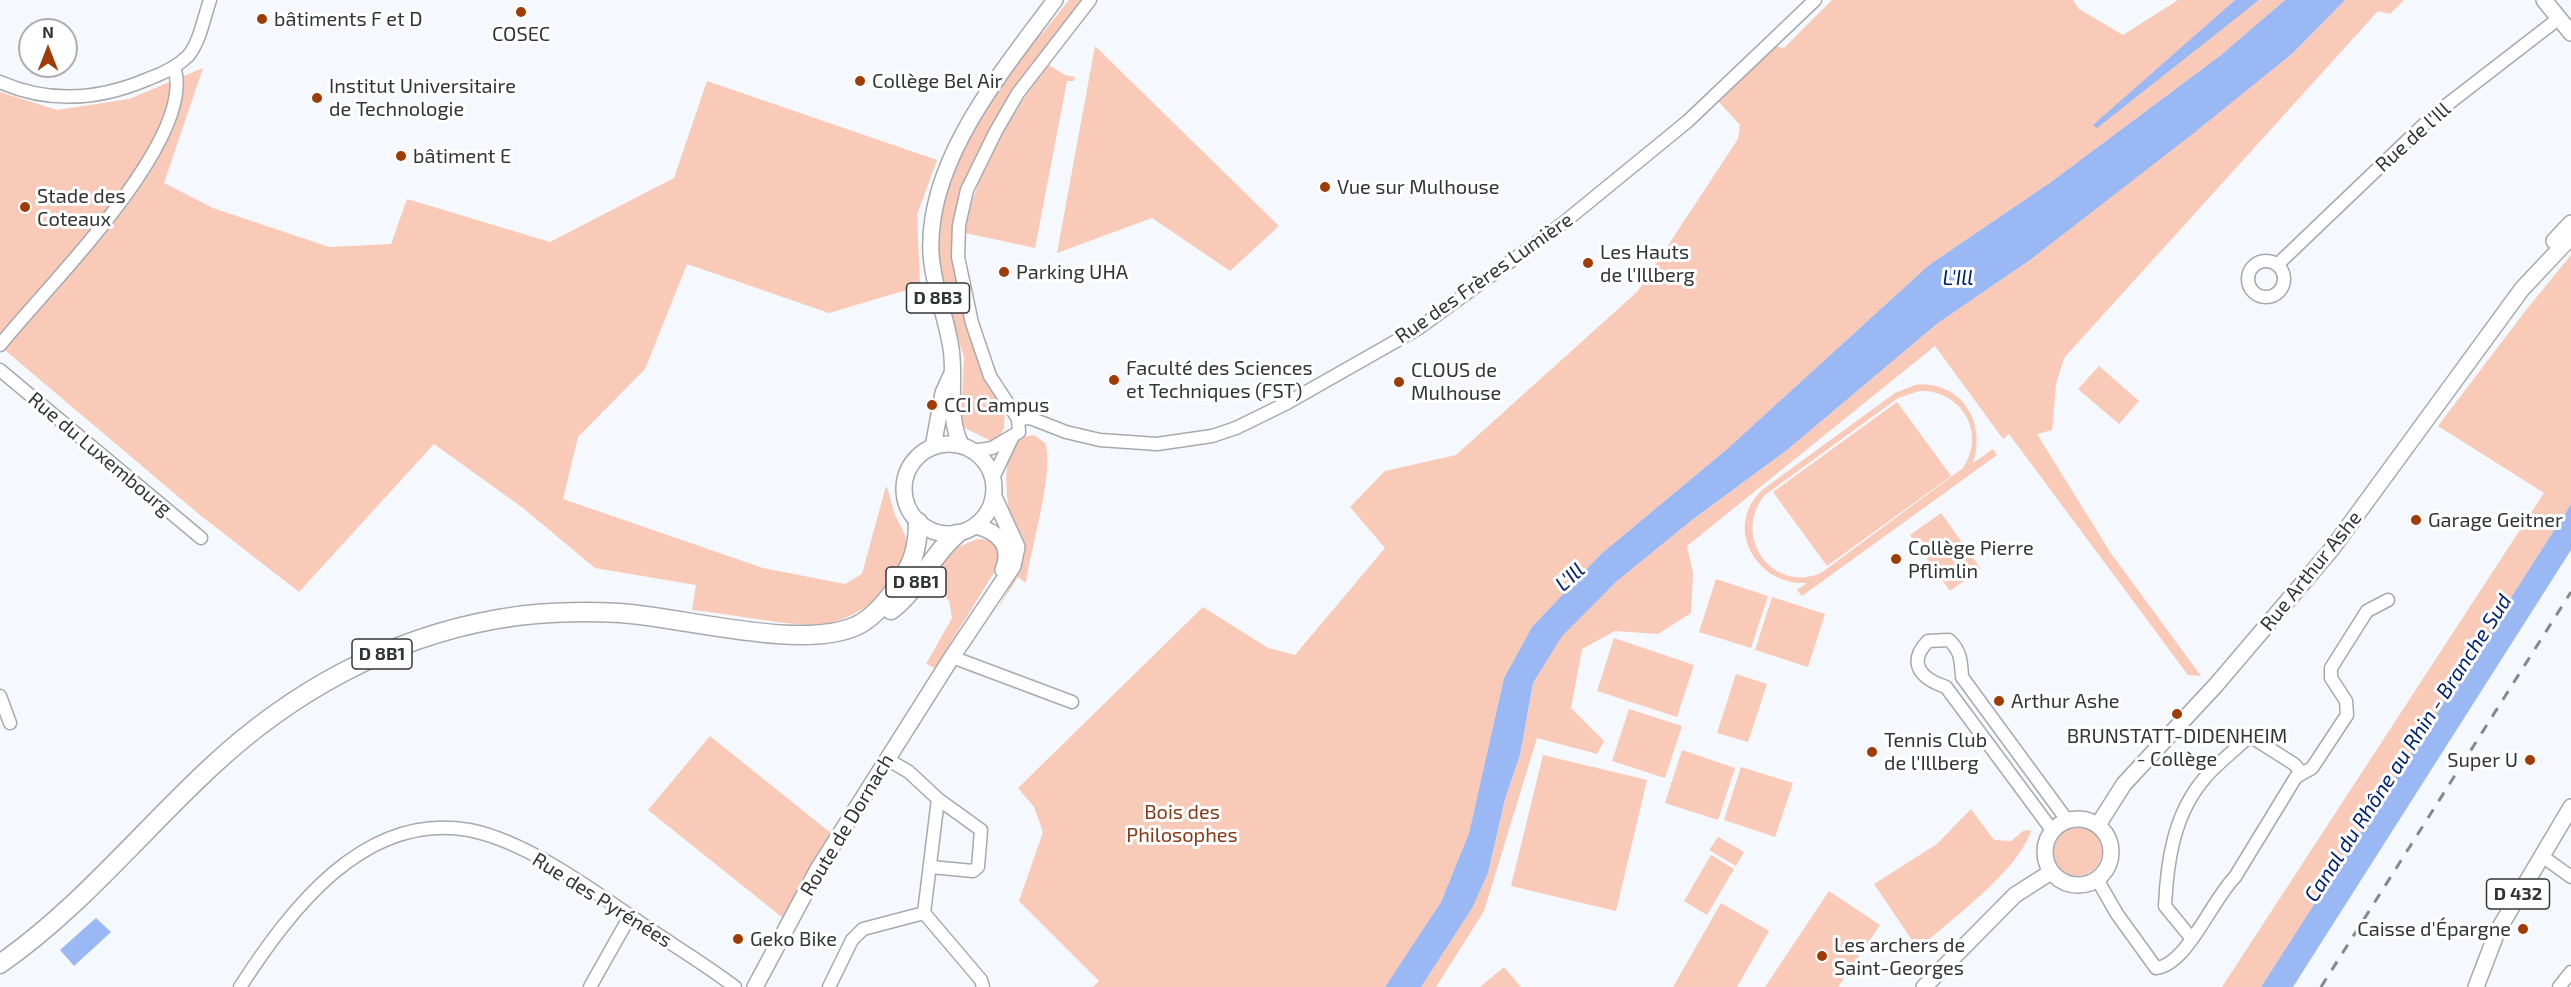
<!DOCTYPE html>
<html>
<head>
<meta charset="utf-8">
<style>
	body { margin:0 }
	#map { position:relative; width:2571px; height:987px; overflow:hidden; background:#f5f8fd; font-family:"Exo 2",sans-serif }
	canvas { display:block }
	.north { position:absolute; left:18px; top:18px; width:60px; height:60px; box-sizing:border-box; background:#fff; border:2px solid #adaeaf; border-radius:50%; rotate:0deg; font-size:16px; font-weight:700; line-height:24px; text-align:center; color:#333436 }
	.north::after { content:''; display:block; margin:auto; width:21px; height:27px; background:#9f3b04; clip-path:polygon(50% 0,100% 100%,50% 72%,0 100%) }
</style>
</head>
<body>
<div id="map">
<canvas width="2571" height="987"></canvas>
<div class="north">N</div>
</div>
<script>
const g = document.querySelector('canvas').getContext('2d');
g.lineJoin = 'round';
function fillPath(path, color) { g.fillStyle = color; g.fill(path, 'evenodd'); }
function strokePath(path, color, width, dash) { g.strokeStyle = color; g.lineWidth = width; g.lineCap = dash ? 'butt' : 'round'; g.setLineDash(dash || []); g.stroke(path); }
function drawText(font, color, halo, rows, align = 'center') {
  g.font = font + ' "Exo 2",sans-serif'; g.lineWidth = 6; g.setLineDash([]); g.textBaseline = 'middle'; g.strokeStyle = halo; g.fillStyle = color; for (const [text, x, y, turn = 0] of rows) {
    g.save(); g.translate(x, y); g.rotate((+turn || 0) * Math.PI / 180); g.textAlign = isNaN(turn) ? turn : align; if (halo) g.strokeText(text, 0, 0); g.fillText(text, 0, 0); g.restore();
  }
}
fillPath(new Path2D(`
	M1069,0h15l-69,89 -48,89 -14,85 10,45 42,97 -1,23 -4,8 -9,5 -26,-13 -4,-7 3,-64 -20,-61 -6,-45 1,-28 5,-26 21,-50 23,-42 48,-72 5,2z
	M1832,0h241l6,9 44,26 55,-35h57l-141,125 165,-125h26l-64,55 -170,127 -122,83 -203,185 -125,104 -69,73 -28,51 -35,155 -28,69 -56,85h-292l6,-6 -80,-80 24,-69 -9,-25 -16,-19 185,-181 65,41 27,7 90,-107 -35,-41 35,-36 71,-16 182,-164 100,-152 2,-14 -21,-23 54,-56 11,2z
	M2345,0h59l-14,14 -12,-3 -314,347 -8,26 -4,46 -15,4 73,118 91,124 -13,-1 -179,-241 -6,5 -68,-93 -248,200 6,27 -2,40 -33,21 -43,-3 -33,18 -11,59 33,33 -7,13 -60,-16 -53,173 -48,76h-15l50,-79 17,-35 17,-74 15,-44 13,-72 28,-47 56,-55 75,-61 95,-70 151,-127 92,-63 263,-207z
	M1095,46l184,180 -49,45 -78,-53 -95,35z
	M1049,65l16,10 10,2 -1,4h-7l-32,167 -70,-15c7,-49 33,-93 59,-135 7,-10 14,-27 25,-33z
	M203,68l-39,115 49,25 116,39 62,-3 16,-45 143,43 124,-64 33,-97 230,79 -20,55 3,71 -91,27 -142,-49 -42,105 -67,68 -15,62 200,69 82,16 17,-10 24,-88c4,8 5,17 8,26 6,16 15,22 12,42 -5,38 -60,73 -96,71 -37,-2 -80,-11 -118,-15l4,-25 -101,-17 -72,-60 -89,-64 -135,148 -99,-77 -200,-169v-254l57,18 72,-11z
	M2571,255v249l-310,483h-39l322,-494 -106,-67 88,-116z
	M2099,366l40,35 -20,23 -41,-35z
	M1915,385c46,-5 72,37 58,78l20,-14 4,6 -195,141 -5,-6 10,-7c-53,3 -86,-61 -41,-96l129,-94zM1919,391c42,-2 68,42 44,77l-142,105c-49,21 -90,-38 -56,-78l133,-97z
	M1897,402l54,74 -124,90 -54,-74z
	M1034,435l11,8c10,27 -15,109 -19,140l-8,-6 -21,33c6,-12 21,-33 20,-46 -1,-28 -32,-127 17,-129z
	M1941,513l40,56 -31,22 -40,-56z
	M977,539l15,1 8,10 -2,16 -63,102 -9,-4 26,-46 -3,-17 -20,-26 27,-27z
	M1716,579l52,17 -17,52 -52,-16z
	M1772,597l53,17 -17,53 -53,-17z
	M1614,638l80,27 -17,52 -80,-26z
	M1736,674l31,10 -19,58 -31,-9z
	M1629,709l53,17 -17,52 -53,-17z
	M710,736l122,98 -49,84 -135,-108z
	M1682,750l53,18 -17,52 -53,-17z
	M1543,755l104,25 -31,131 -105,-25z
	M1741,767l52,16 -18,54 -51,-17z
	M1971,809l23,31 17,1 12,-10 8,-1c-11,40 -81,90 -113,119l-44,-65 63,-40z
	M2052 851a25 25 0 1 1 50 0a25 25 0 1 1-50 0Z
	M1718,837l26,15 -8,14 -27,-16z
	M1711,855l23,14 -27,46 -23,-14z
	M1829,891l51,34 -42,62h-73z
	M1721,903l48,28 -32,56h-64z
	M1504,967l17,20h-41z`), '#f9cab8');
fillPath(new Path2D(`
	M2235,0h24l-162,128 -4,-3z
	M2285,0h60l-52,53 -103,83 -160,124 -92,63 -151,127 -95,70 -75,61 -55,55 -29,47 -13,72 -15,44 -17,74 -16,35 -51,79h-36l56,-85 28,-69 35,-155 28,-51 69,-73 125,-104 203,-185 122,-83 170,-127z
	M2571,504v46l-278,437h-32z
	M96,918l15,14 -37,34 -14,-16z`), '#99b8f4');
const minor = new Path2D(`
	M0,82c50,22 99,18 148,-3 14,-5 29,-12 40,-23 12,-14 16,-39 22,-56
	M2248 279a18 18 0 1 1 36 0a18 18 0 1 1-36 0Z
	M2277,265l158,-151 123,-95
	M0,345c44,-56 199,-206 174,-278
	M0,370l201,168
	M1018,419l-28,-43 -18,-53 -14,-66 1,-32 8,-35 29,-59 22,-38 72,-93
	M973,451l19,-3 27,-16 -1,-13 12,-1 36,14 34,8 57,4 55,-8 24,-8 51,-25 132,-75 143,-104 126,-103 127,-121
	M993,478l20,-42
	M952,657l120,45
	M0,696l10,27
	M887,759l22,13 29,27 43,31 -3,37 -5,4 -42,-4
	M2052,830l-106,-143c-24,-8 -40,-23 -18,-46l21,-1c12,11 12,21 13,37l105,143
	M2542,856l29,21
	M2097,879l20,35 39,54c31,-3 57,-70 79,-91l61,-100 16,-9 35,-53 -1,-14 -15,-23v-10l36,-57 21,-11
	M924,913l14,-114
	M924,913l57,67 2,7
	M2192,939l-27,-33c2,-45 9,-92 39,-127 11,-14 28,-26 41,-39l8,-2 41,26 8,9
	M240,987c50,-77 124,-176 229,-157 53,10 117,55 160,85 35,25 72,46 106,72
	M590,987l40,-71
	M829,987l23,-47 11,-11 61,-16
	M2559,987l12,-15`);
const major = new Path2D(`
	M2544,0l27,33
	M2554,241l17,-18
	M904 489a45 45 0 1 1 90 0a45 45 0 1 1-90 0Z
	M962,446c-16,-27 -6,-68 -11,-98 -5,-32 -18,-62 -20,-94 -5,-94 72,-183 124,-254
	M933,447l10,-54 9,-20
	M975,526c23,5 38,20 28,44
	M2045 852a33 33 0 1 1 66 0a33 33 0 1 1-66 0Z
	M2098,825l26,-41 92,-99 115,-135 191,-261 49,-52
	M755,987l63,-118 134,-212 61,-91 4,-19 -23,-50
	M1924,987l91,-92 36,-23
	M2476,987l21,-55 74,-125`);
const highway = new Path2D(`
	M891,610c27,-20 40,-55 66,-76
	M0,964c80,-56 140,-131 211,-197 80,-75 178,-129 287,-148 39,-7 81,-8 122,-6 62,4 181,38 236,13 16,-7 30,-24 40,-38 16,-22 22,-39 22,-66`);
strokePath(minor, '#a6a9ae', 15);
strokePath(major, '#a6a9ae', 18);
strokePath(highway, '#a6a9ae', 21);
strokePath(minor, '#fff', 12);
strokePath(major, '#fff', 15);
strokePath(highway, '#fff', 18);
strokePath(new Path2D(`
	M2321,987l250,-395`), '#86888b', 3, [10, 10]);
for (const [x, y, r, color] of [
	[521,12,6,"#9f3b04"],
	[262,19,6,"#9f3b04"],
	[860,81,6,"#9f3b04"],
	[317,98,6,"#9f3b04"],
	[401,156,6,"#9f3b04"],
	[1325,187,6,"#9f3b04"],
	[25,207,6,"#9f3b04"],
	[1588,263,6,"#9f3b04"],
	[1004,272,6,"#9f3b04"],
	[1114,380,6,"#9f3b04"],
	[1399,382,6,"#9f3b04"],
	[932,405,6,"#9f3b04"],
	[2416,520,6,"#9f3b04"],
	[1896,559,6,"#9f3b04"],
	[1999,701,6,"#9f3b04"],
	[2177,714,6,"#9f3b04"],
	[1872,752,6,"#9f3b04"],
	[2530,760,6,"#9f3b04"],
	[2523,929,6,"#9f3b04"],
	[738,939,6,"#9f3b04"],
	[1822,956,6,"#9f3b04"]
]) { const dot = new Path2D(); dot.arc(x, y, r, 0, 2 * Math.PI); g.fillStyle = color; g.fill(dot); strokePath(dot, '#fff', 2); }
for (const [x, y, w] of [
	[938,298,63],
	[916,582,60],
	[382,654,60],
	[2518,894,63]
]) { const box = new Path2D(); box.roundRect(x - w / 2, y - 15, w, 30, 4.5); g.fillStyle = '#fff'; g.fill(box); strokePath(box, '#333436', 1.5); }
drawText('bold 18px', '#333436', null, [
	["D 8B3",938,298],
	["D 8B1",916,582],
	["D 8B1",382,654],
	["D 432",2518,894]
]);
drawText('20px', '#333436', '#fff', [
	["bâtiments F et D",274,19],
	["COSEC",521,34,"center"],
	["Collège Bel Air",872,81],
	["Institut Universitaire",329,86],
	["de Technologie",329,109],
	["bâtiment E",413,156],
	["Vue sur Mulhouse",1337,187],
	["Stade des",37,196],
	["Coteaux",37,219],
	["Les Hauts",1600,252],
	["de l'Illberg",1600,275],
	["Parking UHA",1016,272],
	["Faculté des Sciences",1126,368],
	["et Techniques (FST)",1126,391],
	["CLOUS de",1411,370],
	["Mulhouse",1411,393],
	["CCI Campus",944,405],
	["Garage Geitner",2428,520],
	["Collège Pierre",1908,548],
	["Pflimlin",1908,571],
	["Arthur Ashe",2011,701],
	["BRUNSTATT-DIDENHEIM",2177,736,"center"],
	["- Collège",2177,759,"center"],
	["Tennis Club",1884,740],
	["de l'Illberg",1884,763],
	["Super U",2518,760,"right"],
	["Caisse d'Épargne",2511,929,"right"],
	["Geko Bike",750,939],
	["Les archers de",1834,945],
	["Saint-Georges",1834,968]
], 'left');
drawText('20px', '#333436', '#fff', [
	["Rue de l'Ill",2413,137,-42],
	["Rue des Frères Lumière",1484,278,-35],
	["Rue du Luxembourg",100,454,40],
	["Rue Arthur Ashe",2311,571,-51],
	["Route de Dornach",847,825,-59],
	["Rue des Pyrénées",602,900,32]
]);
drawText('20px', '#873917', '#fff', [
	["Bois des",1182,812],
	["Philosophes",1182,835]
]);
drawText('italic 21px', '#002274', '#fff', [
	["L'Ill",1958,278],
	["L'Ill",1570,577,-42],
	["Canal du Rhône au Rhin - Branche Sud",2408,748,-57]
]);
</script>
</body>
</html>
